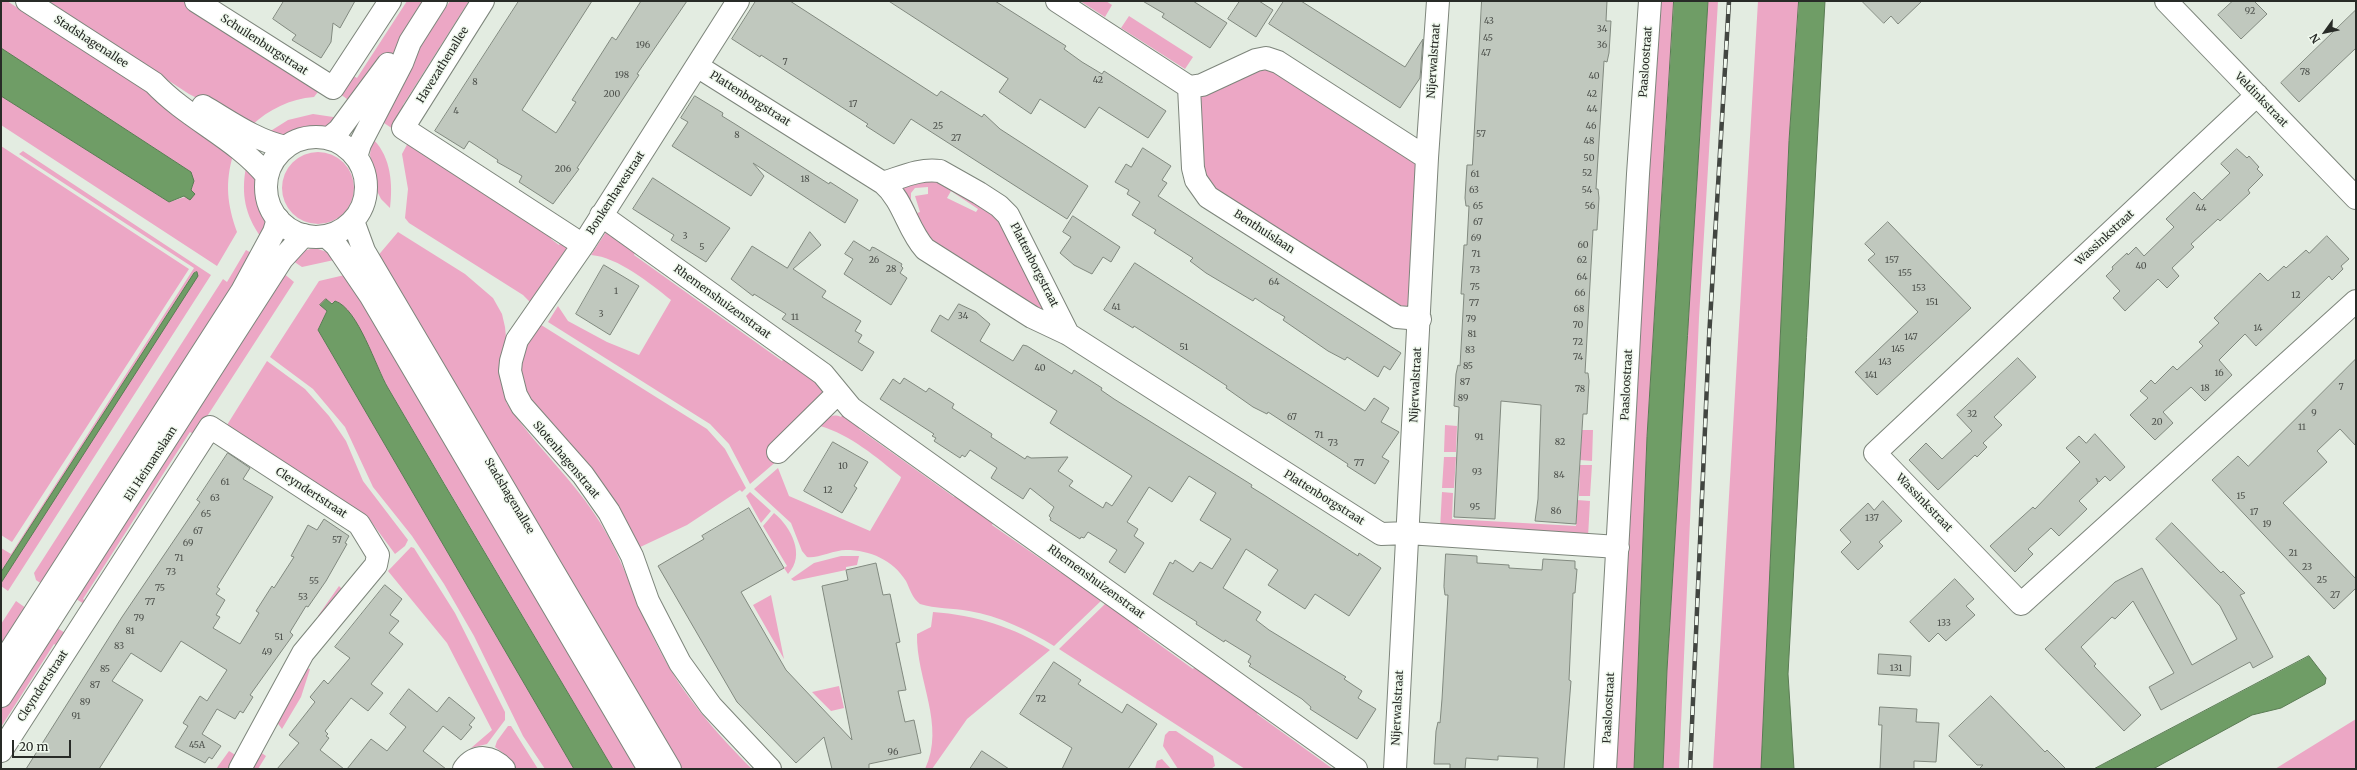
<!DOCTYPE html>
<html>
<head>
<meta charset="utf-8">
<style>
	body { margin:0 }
	#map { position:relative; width:2357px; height:770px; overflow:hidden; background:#e3ece1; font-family:Merriweather,serif }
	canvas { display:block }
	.frame { position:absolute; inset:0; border:2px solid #282b27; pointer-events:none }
	.north { position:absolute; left:2305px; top:12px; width:40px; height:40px; -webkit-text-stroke:3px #f0f9ee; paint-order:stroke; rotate:237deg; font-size:11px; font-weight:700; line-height:16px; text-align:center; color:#282b27 }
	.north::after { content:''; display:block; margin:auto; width:14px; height:18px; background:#282b27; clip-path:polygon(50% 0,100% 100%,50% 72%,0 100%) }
	.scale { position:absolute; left:12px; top:740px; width:59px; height:18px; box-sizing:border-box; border:2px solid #282b27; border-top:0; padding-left:5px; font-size:12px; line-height:14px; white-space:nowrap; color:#282b27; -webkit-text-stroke:3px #f0f9ee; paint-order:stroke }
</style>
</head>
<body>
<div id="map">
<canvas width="2357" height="770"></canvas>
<div class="frame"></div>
<div class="north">N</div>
<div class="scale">20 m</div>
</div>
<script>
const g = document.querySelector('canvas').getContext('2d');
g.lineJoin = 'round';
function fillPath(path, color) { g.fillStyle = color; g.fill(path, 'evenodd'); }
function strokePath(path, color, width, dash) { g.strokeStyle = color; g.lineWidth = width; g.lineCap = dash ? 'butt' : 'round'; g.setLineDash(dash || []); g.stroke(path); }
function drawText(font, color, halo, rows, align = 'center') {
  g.font = font + ' Merriweather,serif'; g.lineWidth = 3; g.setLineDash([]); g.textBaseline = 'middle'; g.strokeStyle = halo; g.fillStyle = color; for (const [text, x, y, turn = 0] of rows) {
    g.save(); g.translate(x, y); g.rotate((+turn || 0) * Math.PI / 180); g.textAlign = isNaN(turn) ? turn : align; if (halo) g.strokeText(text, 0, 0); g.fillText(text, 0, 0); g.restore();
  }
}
fillPath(new Path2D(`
	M1,1h6l161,104 65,50c-8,28 -6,49 4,77l-20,34 -216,-141v-29l168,106 26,-8 -5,-4 3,-4 -2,-14 -190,-124z
	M47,1h139l135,87 -7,9c-24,2 -45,12 -63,29l-62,-32z
	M407,1h20l-40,61 -33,42 -14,-10 12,-19 5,3z
	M450,1h19l-66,104 4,3 -14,21 -12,-8 35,-68z
	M1080,1h26l6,4 -7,12z
	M1657,1h17l-27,436 -13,332h-22z
	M1708,1h10l-19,317 -20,451h-16l4,-99z
	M1758,1h41l-10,140 -28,628h-48z
	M1129,16l64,41 -8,12 -64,-41z
	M1266,65l151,95 -3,139 -7,11 -202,-126 -6,-86z
	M313,114l27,4 -12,10 -6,1 -41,7 -12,-4 19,-12z
	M410,139l145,93 -4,7 8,6 5,-7 6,7 -40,64 -1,-8 -6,-6 -114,-72 -4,-5 3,-29 -6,-35z
	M374,140c17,18 19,44 16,68l-9,-9 -4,-8 -7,-36 1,-9z
	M1,146l188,123 -177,273 -11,-7z
	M23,151l188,124 -203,316 -7,-5v-3l197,-310 -3,-1 -194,300v-24l10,6 183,-286 -175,-114z
	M282 188a36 36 0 1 1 72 0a36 36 0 1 1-72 0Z
	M246,167l10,10 9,44v6l-4,10c-16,-22 -20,-43 -15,-70z
	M941,179l59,36 43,92 -3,4 -117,-74 -21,-48 1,-3zM928,187v7l-13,2 5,16 -3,1 -6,-13v-7l4,-5zM951,191l27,18 -2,3 -29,-14z
	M398,232l67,42 28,24 9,16 3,13 7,72 -6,3c28,44 68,77 95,122 24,39 36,83 57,123 23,46 58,86 94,122h-75l-301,-511z
	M606,232l30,18 -2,5 148,106 3,-4 34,24 6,10 -47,69 -28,24 -21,-40 -19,-20 -162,-102 10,-16 10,15 39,21 32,13 32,-55c-20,-16 -53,-43 -80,-45z
	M315,248l15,5 4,7 -32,7 -9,-6 9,-10z
	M246,250l9,5 -209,332 -10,-7 -2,-7 189,-294 4,3z
	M282,272l12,10 -99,153 -5,-3 -107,167 5,4 -2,2 -15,-9z
	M349,274l294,495h-30l-226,-383 -35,-70 -26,-17 1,11 -9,20 256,439h-29l-22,-33 -49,-100 -30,-52 -32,-48 -39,-49 -28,-60 -32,-38 -43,-32 49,-76z
	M538,323l169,106 18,20 21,39 -4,4 -2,-2 -53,35 -51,24 -104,-139 -16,-45z
	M267,361l38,28 24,27 17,25 17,40 45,59 -3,6 -10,8 -28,-38 -140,-91z
	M845,412l17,12 -3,5 95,68 4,-4 37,27 -3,5 69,48 3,-4 40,29 -50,48c-26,-16 -55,-30 -85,-35 -16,-3 -34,-2 -49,-7 -8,-6 -10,-15 -14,-23 -13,-21 -36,-31 -60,-31 -12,0 -30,9 -39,7l-5,-6 -11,-28 -37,-34 24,-21 11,28 81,35 30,-51 1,-3c-25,-20 -50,-42 -81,-51 6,-6 11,-14 21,-9z
	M1445,425l12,1 -1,26h-12z
	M1582,430h11l-1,31 -12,-1z
	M1444,457h12l-2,31h-12z
	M1580,465h12l-2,31h-11z
	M750,492l21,19 -10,12 -15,-27z
	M1442,492l11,1 -1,26 124,7 1,-26 13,1 -2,36 -148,-8z
	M774,513c17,14 32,42 14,61l-4,-6 3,-2 -24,-40z
	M411,547l3,1 41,65 50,99v8l-18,24 -16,4 21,-18 -45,-87 -59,-72z
	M841,556h18l-2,9 -11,2v3l-52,11 -3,-2 23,-16z
	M339,586l4,4 -22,27 -3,-1z
	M771,595l13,64 -31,-54z
	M16,601l14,10 -29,45v-32z
	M1108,601l33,23 -3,5 55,40 4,-5 62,45 -2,5 76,55h-88l-186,-120z
	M933,612c42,3 81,15 117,38l-83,69 -35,50h-7c21,-44 -9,-90 -8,-135l14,-7z
	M52,625l15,9 -8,13 -5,-3 -53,83v-22z
	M307,668l3,1 -9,28 -19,32 -6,-8z
	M839,686l5,22 -13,3 -19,-19z
	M2356,719v50h-81z
	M508,726h3l27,43h-25l-10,-16 -8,-6 2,-6z
	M1169,731h7l37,25 2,10 -4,3h-33l-15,-23 2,-11z
	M229,751l8,5 -5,13h-16z
	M260,752l6,4 -8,13h-10z
	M1162,759l9,10h-16l2,-8z`), '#eca7c5');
const water = new Path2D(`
	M1674,1h34l-41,669 -4,99h-29l13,-332z
	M1799,1h26l-37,673 6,95h-33l28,-628z
	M1,48l190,124 3,9 -3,9 4,4 -5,6 -6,-4 -15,6 -168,-106z
	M197,272l1,4 -197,307v-11l193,-299z
	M326,299l6,5 3,-3c23,7 41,67 53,87 74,127 150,254 225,381h-39l-256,-439 9,-19 -7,-6z
	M2309,656l17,22 -1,6 -44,24 -29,7 -99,54h-59z`);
fillPath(water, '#6f9d66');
strokePath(water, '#5a7b53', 1);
const building = new Path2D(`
	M284,1h71l-15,27 -7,-5 -2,19 -10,16 -29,-18 4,-5 -23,-16z
	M519,1h73l-70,109 34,23 20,-31 -4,-2 40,-63 4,3 25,-39h46l-50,73 2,1 -62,93 2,1 -26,35 -34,-22 3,-6 -25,-14 1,-2 -29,-19 -5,8 -29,-18z
	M756,1h34l147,95 4,-5 41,26 2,-3 16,15 88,57 -21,33 -156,-100 -17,25 -28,-18 2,-2 -107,-69 -1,2 -28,-18z
	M889,1h106l71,45 -2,3 18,13 20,12 2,-3 62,40 -18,27 -49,-31 -14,21 -45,-29 -9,15 -32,-22 9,-13z
	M1143,1h50l34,22 -17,25 -48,-31 2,-3z
	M1240,1h19l14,9 -17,27 -28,-18z
	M1284,1h17l104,66 18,-28 -3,39 -20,30 -131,-84z
	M1482,1h125l-1,20h5l-2,32 -2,9 -3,-1 -8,128h2l1,9 -2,32h-4l-8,143h3l1,8 -2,33h-4l-7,110 -41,-3 3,-22 3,-94 -40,-4 -6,118 -41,-2 5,-110 -5,-1 2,-32 2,-9 2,1 4,-72h-3l3,-49h3l2,-39h-3l-1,-8 1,-17 1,-16h5z
	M1862,1h60l-24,23 -7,-8 -7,7z
	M2233,1h21l13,13 -26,25 -23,-24z
	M2356,10v38l-57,54 -18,-19z
	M695,96l28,17 -1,3 13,8 94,60 1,-2 28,18 -13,23 -92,-60 11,13 -13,20 -79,-50 16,-24 -7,-4z
	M1143,148l28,18 -9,14 5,3 -9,13 243,157 -11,17 -6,-4 -6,11 -31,-20 -2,3 -17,-9 -45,-31 2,-3 -15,-9 -15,-10 -2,3 -47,-28 -16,-12 3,-3 -39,-25 2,-3 -24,-15 8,-13 -13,-8 2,-4 -14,-8 11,-18 5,3z
	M2237,149l10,9 2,-2 10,11 -2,2 6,6 -15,15 2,3 -30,28 -2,-2 -27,25 3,3 -22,21 7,8 -12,12 -9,-9 -33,32 -12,-13 7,-7 -14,-15 7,-7 -1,-2 15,-14 1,2 8,-8 8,9 30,-29 -8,-8 28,-27 8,8 28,-27 -9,-9z
	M653,178l77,50 -24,34 -35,-22 3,-5 -41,-26z
	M1073,216l47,31 -9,15 -8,-5 -11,17 -18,-9 -14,-12 11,-16 -8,-5z
	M1888,222l83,86 -94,87 -22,-23 63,-60 -50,-52 7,-6 -10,-10z
	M810,232l11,13 -28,24 33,22 -4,6 39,24 -6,10 7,4 -4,7 16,10 -12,19 -80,-52 4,-5 -32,-20 -1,2 -22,-17 21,-33 35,22z
	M2327,236l22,23 -8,7 2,3 -11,11 -3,-4 -73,70 -11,-12 -26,26 13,15 -27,26 -14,-14 -28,25 10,11 -18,17 -25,-25 18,-17 -8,-7 11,-11 4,4 18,-18 4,4 26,-24 -4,-4 20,-19 -5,-5 46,-45 8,8 16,-15 2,2 20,-18 3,3z
	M854,241l16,10 2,-4 3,1 27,16 -1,2 2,2 -3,5 7,5 -16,27 -47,-31 9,-15 -8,-5z
	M1135,263l230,148 9,-13 15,10 -8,14 18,10 -17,25 7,4 -14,23 -28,-18 1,-2 -80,-52 -1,2 -14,-7 -27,-19 1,-2 -26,-17 -67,-43 -1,2 -29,-18z
	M604,265l35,21 -29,49 -34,-21z
	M959,304l17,8 14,12 -10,17 33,20 10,-16 4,1 45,28 2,-4 28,18 -1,2 13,9 138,86 -1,2 13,8 94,61 1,-3 22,15 -32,48 -34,-22 -10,15 -37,-24 10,-15 -32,-21 -23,39 38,24 -5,8 13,10 77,47 -2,2 18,12 -4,7 18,11 -19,30 -47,-30 1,-2 -9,-8 -53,-33 2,-2 -3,-2 3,-6 -26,-16 -1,2 -28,-18 1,-2 -44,-28 17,-32 3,2 2,-4 18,12 7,-10 12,7 19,-30 -31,-19 16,-27 -27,-17 -17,26 -23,-15 -22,35 11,7 -4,7 10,7 -19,30 -16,-11 8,-12 -29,-18 -4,6 -3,-1 -1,2 -30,-19 1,-2 -2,-2 5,-9 -24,-19 -7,11 -32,-21 6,-10 -27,-18 -5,7 -3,-2 -2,3 -26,-17 2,-3 -4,-2 2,-2 -54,-35 13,-20 7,5 4,-6 22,14 3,-4 25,16 -2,4 40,26 -1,3 34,22 2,-3 4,2 37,-1 -10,14 15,10 -4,5 34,22 3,-6 6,4 20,-30 -82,-53 7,-12 -126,-80 9,-16 8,5z
	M2018,358l18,19 -42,40 8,8 -19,18 4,4 -10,10 -2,-2 -37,35 -29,-30 17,-17 16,16 30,-28 -15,-16z
	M2356,359v87l-16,-17 -23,22 10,11 -44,41 73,76v9l-22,21 -122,-129 26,-24 10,10z
	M2095,434l30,33 -15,14 -5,-5 -6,6 -3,-4 2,5 -19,18 8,8 -28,27 -8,-8 -23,21 5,5 -18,18 -25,-26 43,-39 2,2 45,-47 -14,-14 13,-12 7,7z
	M833,442l35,20 -14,24 3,2 -15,25 -38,-22z
	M228,453l22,15 -7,11 30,18 -56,90 3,2 -4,5 9,6 -9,15 4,2 -7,11 27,16 19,-31 -3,-2 16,-25 2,2 20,-31 -3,-1 17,-31 9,5 7,-11 25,17 -4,7 2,1 -21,37 -18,26 -2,-1 -16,26 3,3 -43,60 3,2 -10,16 -3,-2 -5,8 -18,-10 -15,25 19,12 -9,13 -3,-2 -4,6 -30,-16 13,-21 -5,-3 17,-27 7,5 20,-31 -46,-29 -20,31 -30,-19 -19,28 31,19 -44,69h-73l96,-152 78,-115 -3,-2z
	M1883,501l19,20 -23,21 4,4 -25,24 -17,-18 10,-10 -11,-12 28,-27 6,7z
	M749,508l35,60 -43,24 45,78 66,70 -30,-154 26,-6 -2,-10 30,-7 7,32 7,-1 10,48 -4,1 10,47 -8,1 7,31 9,-2 7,33 -52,11v5h-37l-8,-32 -28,26 -59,-61 -79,-136 46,-27 -2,-3z
	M2172,523l49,50 2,-2 22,22 -5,2 33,62 -20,11 -3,-6 -89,48 -12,-23 25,-14 -41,-72 -18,18 -3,-2 -31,30 15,17 -2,2 47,49 -17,16 -79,-82 70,-67 27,-14 50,97 45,-26 -17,-33 -64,-67z
	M1446,554l31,2v7l32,2v3l33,2 1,-11 32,2v8h2l-2,24h-2l-4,87 2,1 -7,88h-27l1,-11 -40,-2v4l-32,-2 -1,11h-15v-5h-16l2,-33 2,-9 2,1 2,-24 6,-104h-3l-1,-8z
	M1955,579l19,20 -8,7 9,9 -29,26 -8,-8 -9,9 -19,-20z
	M385,585l17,14 -12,16 9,6 -10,12 14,11 -32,40 12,9 -15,18 -17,-13 -26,33 3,3 -2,2 3,2 -9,12 24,19h-67l22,-26 -10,-8 26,-33 -5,-5 14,-17 4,4 22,-26 -15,-11z
	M1879,654l32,2 -1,20 -32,-2z
	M1054,662l27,18 -3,4 44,29 5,-9 30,20 -29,45h-66l10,-21 -52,-34z
	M409,689l28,23 12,-15 26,21 -6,7 3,2 -11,13 -18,-14 -20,25 23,18h-99l24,-30 16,12 19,-24 -16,-13z
	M1991,696l54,56 2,-2 19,19h-87l4,-4h-6l-28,-29z
	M1880,707l37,2 -1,13 23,1 -3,39 -22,-1v8h-34l2,-44h-3z
	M982,751l27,18h-39z`);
fillPath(building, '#c0c8be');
strokePath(building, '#81897f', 1);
const minor = new Path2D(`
	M196,1l137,87 57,-87
	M483,1l-80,127 180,117
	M738,1l-155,244 -66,95 -6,21 -1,10 6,24 6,11 61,69 26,37 23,44 16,45 32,62 31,43 59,63
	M1057,1l132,86 13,-2 54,-25 10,-2 12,4 149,96
	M2166,1l190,197
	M697,66l186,117
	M1189,87l4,81 3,12 12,17 189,120 23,2
	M2257,95l-382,358 146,151 335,-303
	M601,215l222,159 28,34 505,361
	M1068,334l-60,-119 -9,-9 -20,-13 -39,-22c-20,-3 -38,6 -57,12 21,18 24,46 42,66l107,68 36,17 313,200 27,-1 210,14
	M778,452l60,-59
	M1,665l241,-374 32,-59 4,-13
	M1,696l281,-437 22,-24
	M1,751l209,-324 149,97 19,31 -2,10 -73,88 -63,116
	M464,769c12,-16 28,-13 40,0
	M1395,769l32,-611 11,-157
	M1605,769l33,-595 12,-173`);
const major = new Path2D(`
	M27,1l127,82c34,36 82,55 113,93
	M203,106c26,15 53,35 83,41
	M266 187a50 50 0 1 1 100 0a50 50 0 1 1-100 0Z
	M329,138l10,-8 49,-66
	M356,157l4,-13 42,-81 8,-21 26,-41
	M353,221l11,30 306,518
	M326,236l10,9 34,50 279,474`);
strokePath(minor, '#7d857b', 24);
strokePath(major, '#7d857b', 24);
strokePath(minor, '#fff', 22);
strokePath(major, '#fff', 22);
const rail = new Path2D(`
	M1690,769l19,-431 20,-337`);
strokePath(rail, '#424641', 4.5);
strokePath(rail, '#f0f9ee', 3, [9]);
drawText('9px', '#4e524d', null, [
	["92",2250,11],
	["43",1489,21],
	["34",1602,29],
	["45",1488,38],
	["196",643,45],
	["36",1602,45],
	["47",1486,53],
	["7",785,62],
	["78",2305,72],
	["198",622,75],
	["40",1594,76],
	["42",1098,80],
	["8",475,82],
	["200",612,94],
	["42",1592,94],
	["17",853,104],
	["44",1592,109],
	["4",456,111],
	["25",938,126],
	["46",1591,126],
	["57",1481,134],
	["8",737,135],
	["27",956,138],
	["48",1589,141],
	["50",1589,158],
	["206",563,169],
	["52",1587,173],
	["61",1475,174],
	["18",805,179],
	["63",1474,190],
	["54",1587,190],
	["65",1478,206],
	["56",1590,206],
	["44",2201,208],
	["67",1478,222],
	["3",685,236],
	["69",1476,238],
	["60",1583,245],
	["5",702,247],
	["71",1476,254],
	["26",874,260],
	["62",1582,260],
	["157",1892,260],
	["40",2141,266],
	["28",891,269],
	["73",1475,270],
	["155",1905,273],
	["64",1582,277],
	["64",1274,282],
	["75",1475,287],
	["153",1919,288],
	["1",616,291],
	["66",1580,293],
	["12",2296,295],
	["151",1932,302],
	["77",1474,303],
	["41",1116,307],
	["68",1579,309],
	["3",601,314],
	["34",963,316],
	["11",795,317],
	["79",1471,319],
	["70",1578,325],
	["14",2258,328],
	["81",1472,334],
	["147",1911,337],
	["72",1578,342],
	["51",1184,347],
	["145",1898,349],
	["83",1470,350],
	["74",1578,357],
	["143",1885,362],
	["85",1468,366],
	["40",1040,368],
	["16",2219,373],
	["141",1871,375],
	["87",1465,382],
	["7",2341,387],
	["18",2205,388],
	["78",1580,389],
	["89",1463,398],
	["9",2314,413],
	["32",1972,414],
	["67",1292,417],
	["20",2157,422],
	["11",2302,427],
	["71",1319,435],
	["91",1479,437],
	["82",1560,442],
	["73",1333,443],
	["77",1359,463],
	["10",843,466],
	["93",1477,472],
	["84",1559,475],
	["61",225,482],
	["12",828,490],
	["15",2241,496],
	["63",215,498],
	["95",1475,507],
	["86",1556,511],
	["17",2254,512],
	["65",206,514],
	["137",1872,518],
	["19",2267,524],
	["67",198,531],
	["57",337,540],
	["69",188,543],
	["21",2293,553],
	["71",179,558],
	["23",2307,567],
	["73",171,572],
	["25",2322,580],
	["55",314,581],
	["75",160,588],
	["27",2335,595],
	["53",303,597],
	["77",150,602],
	["79",139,618],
	["133",1944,623],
	["81",130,631],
	["51",279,637],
	["83",119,646],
	["49",267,652],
	["131",1896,668],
	["85",105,669],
	["87",95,685],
	["72",1041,699],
	["89",85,702],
	["91",76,716],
	["45A",197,745],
	["96",893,752]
]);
drawText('11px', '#282b27', '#f0f9ee', [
	["Stadshagenallee",91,42,33],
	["Schuilenburgstraat",264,45,33],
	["Nijerwalstraat",1434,61,-86],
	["Paasloostraat",1646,62,-86],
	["Havezathenallee",443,65,-58],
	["Plattenborgstraat",750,99,32],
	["Veldinkstraat",2261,100,46],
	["Bonkenhavestraat",616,193,-57],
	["Benthuislaan",1264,232,33],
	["Wassinkstraat",2105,238,-43],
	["Plattenborgstraat",1034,265,63],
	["Rhemenshuizenstraat",722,302,36],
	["Nijerwalstraat",1416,385,-87],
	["Paasloostraat",1627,385,-87],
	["Slotenhagenstraat",566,460,50],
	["Eli Heimanslaan",151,464,-57],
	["Cleyndertstraat",311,493,33],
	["Stadshagenallee",509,496,59],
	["Plattenborgstraat",1324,498,32],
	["Wassinkstraat",1924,503,46],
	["Rhemenshuizenstraat",1096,582,36],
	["Cleyndertstraat",43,686,-57],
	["Nijerwalstraat",1398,708,-87],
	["Paasloostraat",1609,708,-87]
]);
</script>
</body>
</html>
